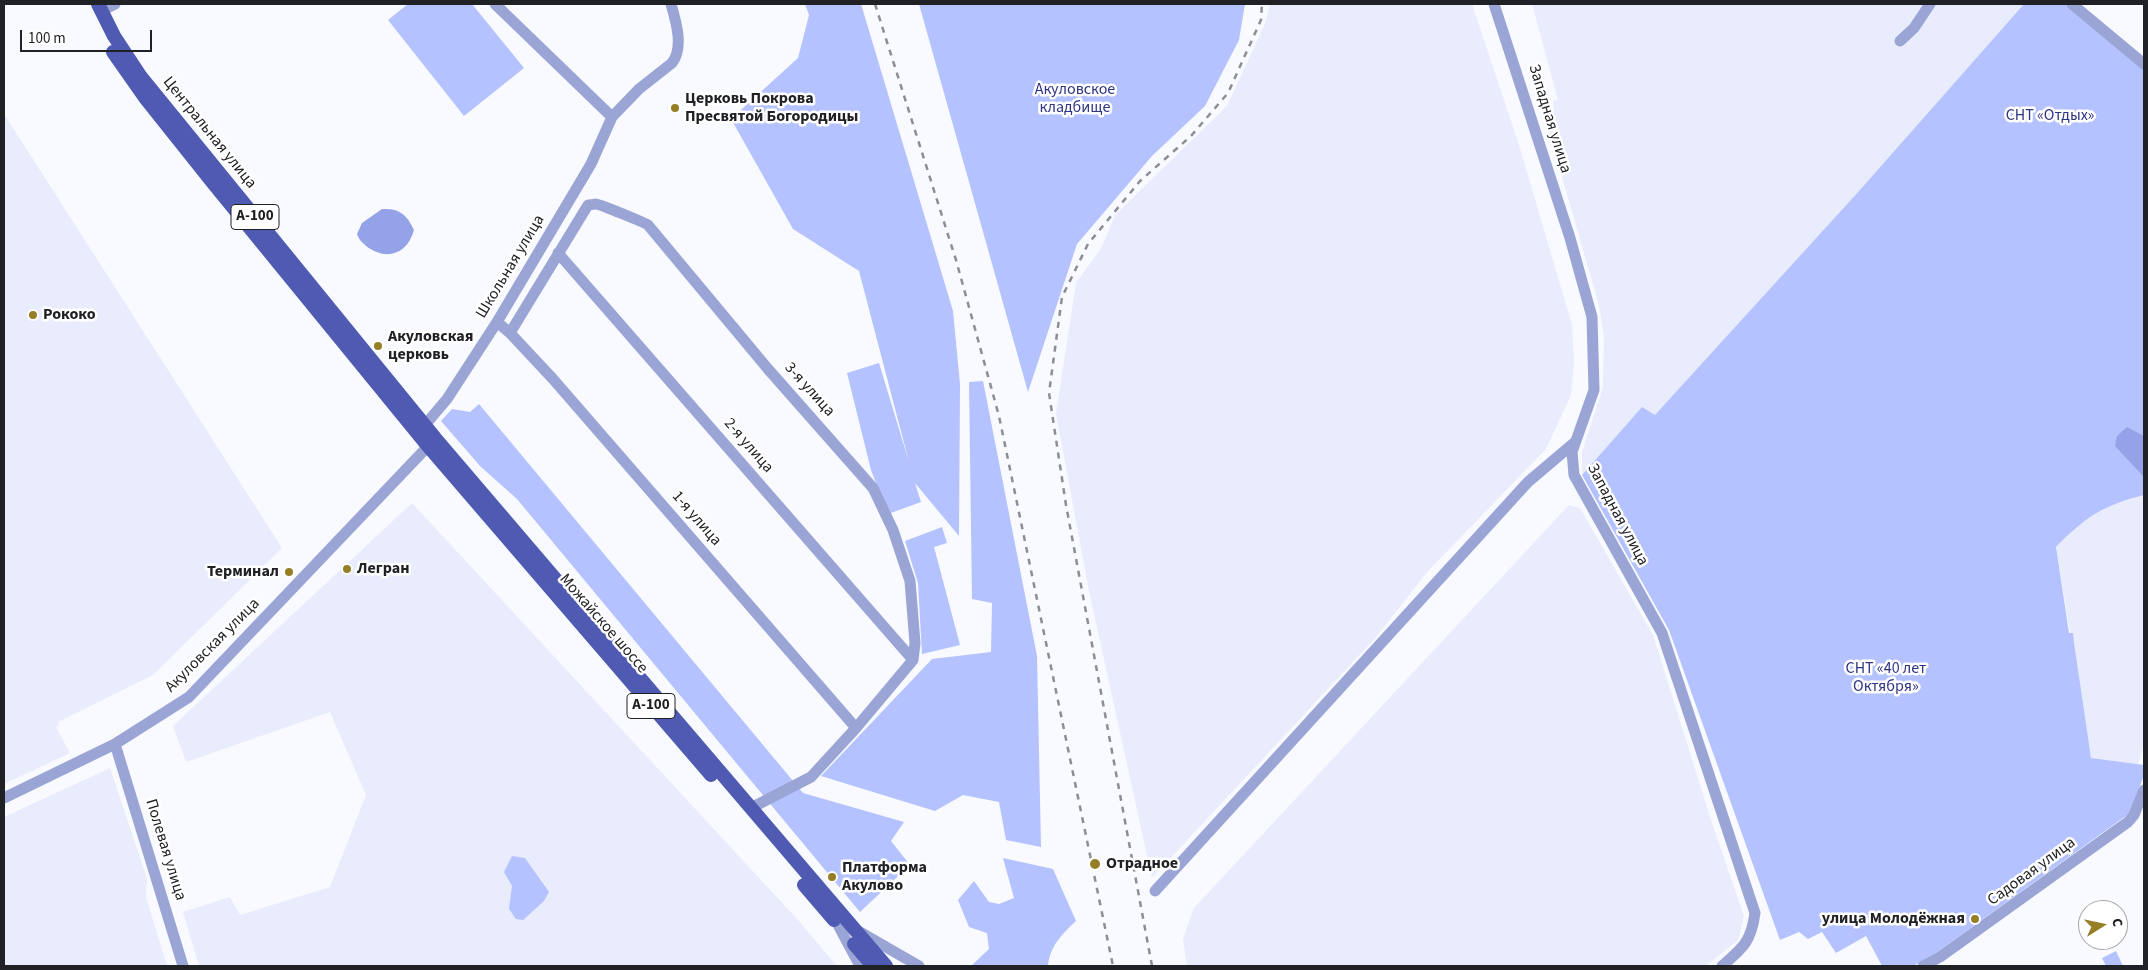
<!DOCTYPE html>
<html>
<head>
<meta charset="utf-8">
<style>
	body { margin:0 }
	#map { position:relative; width:2148px; height:970px; overflow:hidden; background:#f8faff; font-family:"Source Sans 3",sans-serif }
	canvas { display:block }
	.frame { position:absolute; inset:0; border:5px solid #202124; pointer-events:none }
	.north { position:absolute; left:2078px; top:900px; width:50px; height:50px; box-sizing:border-box; background:#fff; border:1px solid #a6a6a7; border-radius:50%; rotate:80deg; font-size:14px; font-weight:700; line-height:20px; text-align:center; color:#202124 }
	.north::after { content:''; display:block; margin:auto; width:18px; height:22px; background:#957e26; clip-path:polygon(50% 0,100% 100%,50% 72%,0 100%) }
	.scale { position:absolute; left:20px; top:30px; width:132px; height:22px; box-sizing:border-box; border:2px solid #202124; border-top:0; padding-left:6px; font-size:15px; line-height:18px; white-space:nowrap; color:#202124; -webkit-text-stroke:4px #fff; paint-order:stroke }
</style>
</head>
<body>
<div id="map">
<canvas width="2148" height="970"></canvas>
<div class="frame"></div>
<div class="north">С</div>
<div class="scale">100 m</div>
</div>
<script>
const g = document.querySelector('canvas').getContext('2d');
g.lineJoin = 'round';
function fillPath(path, color) { g.fillStyle = color; g.fill(path, 'evenodd'); }
function strokePath(path, color, width, dash) { g.strokeStyle = color; g.lineWidth = width; g.lineCap = dash ? 'butt' : 'round'; g.setLineDash(dash || []); g.stroke(path); }
function drawText(font, color, halo, rows, align = 'center') {
  g.font = font + ' "Source Sans 3",sans-serif'; g.lineWidth = 5; g.setLineDash([]); g.textBaseline = 'middle'; g.strokeStyle = halo; g.fillStyle = color; for (const [text, x, y, turn = 0] of rows) {
    g.save(); g.translate(x, y); g.rotate((+turn || 0) * Math.PI / 180); g.textAlign = isNaN(turn) ? turn : align; if (halo) g.strokeText(text, 0, 0); g.fillText(text, 0, 0); g.restore();
  }
}
fillPath(new Path2D(`
	M1270,4h202l47,141 53,180 2,39 -3,31 -25,54 -118,122 -51,65 -225,242 -63,-287 -33,-177 20,-131 26,-36 13,-32 112,-109 38,-82z
	M1532,4h492l-165,187 -204,225 -13,-9 -60,68v-23l21,-65 1,-50 -5,-32 -54,-187 9,-7 -1,-10 5,-1z
	M4,114l278,434 -129,127 -95,47 1,3 -3,2 14,26 -66,31z
	M2144,495v249l-6,21 -47,-7 -35,-211 23,-23 27,-17z
	M412,503l386,417 39,46h-638l-16,-54 47,-15 10,18 90,-28 36,-92 -36,-83 -144,50 -13,-36z
	M1569,505l11,3 73,127 59,188 32,93 -6,24 -32,26h-519l-4,-27 11,-31z
	M110,768l37,111 -1,18 21,69h-163v-149z`), '#e8ecfc');
fillPath(new Path2D(`
	M408,4h64l52,64 -60,48 -76,-96z
	M805,4h56l92,307 7,73 -1,152 -44,-53 6,19 -33,12 -17,-44 -24,-97 32,-10 30,99 -50,-191 -66,-42 -62,-110 67,-61 11,-43z
	M919,4h326l-6,36 -34,66 -53,50 -75,88 -49,148z
	M2024,4h47l73,65v426c-40,10 -59,22 -88,52l13,86h4l1,10 17,115 53,7v10l-14,38 -194,140 -23,13h-31l-16,-30 -30,17 -14,-21 -14,7 -9,-7 -19,8 -111,-310 -87,-155 60,-68 13,8 204,-224z
	M983,381l54,275 4,191 -35,-7 -7,-38 -36,-7 -28,16 -114,-35 111,-117 59,-7 1,-49 -20,-4 -3,-217z
	M479,404l324,389 101,29 -13,19 19,24 -50,47 -343,-413 -37,-33 -39,-45 11,-12 18,3z
	M942,527l5,16 -13,4 26,98 -38,9 -4,-71 -13,-42z
	M512,856l13,2 24,34 -5,9 -21,19 -7,-1 -7,-10 3,-23 -8,-14z
	M1003,858l50,11 23,52c-14,13 -26,25 -28,45h-77l18,-17 -2,-16 -18,-6 -11,-27 16,-19 15,21 10,2 15,-6z
	M2116,951l7,15h-17l-4,-8z`), '#b4c2ff');
fillPath(new Path2D(`
	M382,209c18,-1 25,6 32,21 -7,25 -28,31 -48,16 -4,-4 -7,-6 -9,-12l5,-11z
	M2127,427l17,9v41l-29,-31 2,-10z`), '#94a2e7');
strokePath(new Path2D(`
	M495,4l117,113
	M1494,4l76,234 22,79 2,73 -22,62 2,23 88,158 93,280c-4,29 -12,35 -33,53
	M2072,4l72,60
	M101,11l14,-7
	M1900,41l14,-13 16,-24
	M558,253l355,407
	M497,322l13,11 78,-128c2,0 7,-1 8,-1 3,0 50,19 52,21l120,144 105,119 20,42 17,51 5,62 -2,17
	M510,333l43,46 303,349
	M425,425l22,-26 50,-77 94,-158 21,-47 27,-28 33,-26c12,-15 4,-42 -1,-59
	M115,744l68,222
	M4,798l111,-54 74,-47 244,-256
	M751,808l60,-31 45,-49 57,-68
	M1155,891l373,-409 46,-39
	M837,923l23,43
	M860,932l59,34
	M1923,966l17,-9 188,-135 6,-7 10,-25`), '#9aa5d6', 11);
strokePath(new Path2D(`
	M98,4l16,32 27,41 294,361 451,528
	M113,52l33,47 67,84 215,263 283,329
	M804,885l30,35
	M854,944l19,22`), '#4f5bb2', 14);
strokePath(new Path2D(`
	M875,4l81,256 43,156 114,550
	M1152,966l-86,-461 -17,-112 13,-96 26,-53 52,-63 51,-45 37,-43 33,-73 1,-16`), '#8c8e92', 2.5, [6, 6]);
for (const [x, y, r, color] of [
	[675,108,5,"#957e26"],
	[33,315,5,"#957e26"],
	[378,346,5,"#957e26"],
	[347,569,5,"#957e26"],
	[289,572,5,"#957e26"],
	[1095,864,6,"#957e26"],
	[832,877,5,"#957e26"],
	[1975,919,5,"#957e26"]
]) { const dot = new Path2D(); dot.arc(x, y, r, 0, 2 * Math.PI); g.fillStyle = color; g.fill(dot); strokePath(dot, '#fff', 2); }
for (const [x, y, w] of [
	[255,217,48],
	[651,706,48]
]) { const box = new Path2D(); box.roundRect(x - w / 2, y - 12.5, w, 25, 4); g.fillStyle = '#fff'; g.fill(box); strokePath(box, '#202124', 1); }
drawText('bold 15px', '#202124', null, [
	["А-100",255,217],
	["А-100",651,706]
]);
drawText('16px', '#2e3583', '#fff', [
	["Акуловское",1075,90],
	["кладбище",1075,108],
	["СНТ «Отдых»",2050,116],
	["СНТ «40 лет",1886,669],
	["Октября»",1886,687]
]);
drawText('bold 16px', '#202124', '#fff', [
	["Церковь Покрова",685,99],
	["Пресвятой Богородицы",685,117],
	["Рококо",43,315],
	["Акуловская",388,337],
	["церковь",388,355],
	["Легран",357,569],
	["Терминал",279,572,"right"],
	["Отрадное",1106,864],
	["Платформа",842,868],
	["Акулово",842,886],
	["улица Молодёжная",1965,919,"right"]
], 'left');
drawText('16px', '#202124', '#fff', [
	["Западная улица",1549,119,73],
	["Центральная улица",209,133,51],
	["Школьная улица",511,267,-59],
	["3-я улица",809,390,48],
	["2-я улица",748,446,49],
	["Западная улица",1617,515,62],
	["1-я улица",696,519,49],
	["Можайское шоссе",603,624,49],
	["Акуловская улица",213,646,-45],
	["Полевая улица",165,850,73],
	["Садовая улица",2032,872,-36]
]);
</script>
</body>
</html>
